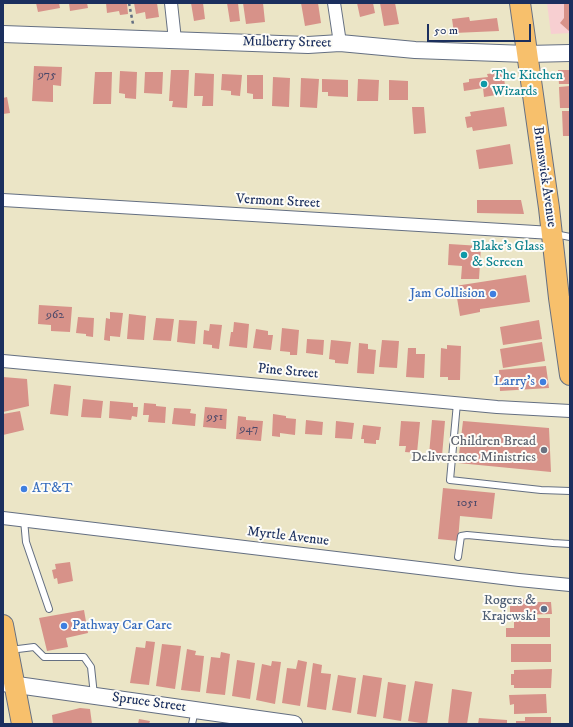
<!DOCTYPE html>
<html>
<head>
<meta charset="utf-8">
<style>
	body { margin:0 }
	#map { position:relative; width:573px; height:727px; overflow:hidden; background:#ebe5c6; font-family:"IM FELL DW Pica",serif }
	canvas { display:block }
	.frame { position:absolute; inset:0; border:4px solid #1b2f5e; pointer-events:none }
	.scale { position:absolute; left:427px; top:24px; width:104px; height:18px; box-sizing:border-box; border:2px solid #1b2f5e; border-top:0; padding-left:5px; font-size:12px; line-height:14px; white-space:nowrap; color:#1b2f5e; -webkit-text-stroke:3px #fdfcf7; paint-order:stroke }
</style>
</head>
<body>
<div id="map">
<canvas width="573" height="727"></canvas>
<div class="frame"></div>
<div class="scale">50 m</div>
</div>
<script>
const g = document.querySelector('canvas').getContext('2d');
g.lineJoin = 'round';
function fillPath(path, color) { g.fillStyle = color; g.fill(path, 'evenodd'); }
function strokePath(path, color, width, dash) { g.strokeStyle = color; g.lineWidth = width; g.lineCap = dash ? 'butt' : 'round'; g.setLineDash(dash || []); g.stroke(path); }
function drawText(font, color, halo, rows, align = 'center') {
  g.font = font + ' "IM FELL DW Pica",serif'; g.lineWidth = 4; g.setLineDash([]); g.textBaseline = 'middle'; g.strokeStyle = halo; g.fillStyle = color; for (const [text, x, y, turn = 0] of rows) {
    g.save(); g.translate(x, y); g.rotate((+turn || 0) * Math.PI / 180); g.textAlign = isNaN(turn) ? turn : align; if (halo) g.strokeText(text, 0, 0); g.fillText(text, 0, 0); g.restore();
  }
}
fillPath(new Path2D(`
	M547,3h23v30l-19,1z`), '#f7cfd1');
fillPath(new Path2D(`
	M36,3h23l1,5 -22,4z
	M69,3h18l1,5 -18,3z
	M106,3h21l1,11 -8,1 -1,-4 -12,2z
	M134,3h23l2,14 -13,2 -1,-7 -9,2z
	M191,3h12l2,16 -11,2z
	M227,3h11l2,18 -10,1z
	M243,3h20l2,19 -19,2z
	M301,3h17l3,20 -16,3z
	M357,3h16l2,10 -15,4z
	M380,3h15l4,21 -15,2z
	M564,3h6v27l-1,1 -9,-8 4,-5z
	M469,17l1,4 27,-3 2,13 -45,2 -2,-14z
	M34,66l28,1 -1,19 -8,-1v17l-21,-1z
	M171,70h18l-2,38 -15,-1 1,-6h-4z
	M558,70h12v14h-11z
	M120,71l17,1 -1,27 -11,-1v-4l-6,-1z
	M95,72h17l-1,32h-18z
	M145,72h18l-1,22 -18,-1z
	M503,72l2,13 -10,1 1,9 -12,2 -1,-9 -19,3 -1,-8 6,-1v-3l19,-2 -1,-3z
	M195,73l19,1 -1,32h-11l1,-10h-9z
	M222,74l20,1 -2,21 -9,-1v-4l-10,-1z
	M247,75h16v24h-10v-5l-6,-1z
	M273,77l17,1 -1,29 -17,-1z
	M301,78l18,1 -2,29 -17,-1z
	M322,79l26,1v17l-20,-1v-4h-6z
	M358,79l21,1 -1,21h-21z
	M389,80l19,1v19h-19z
	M570,86v22h-10l-1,-21z
	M7,97l3,16 -7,1v-16z
	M412,107h12l2,26 -12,1z
	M504,107l3,19 -34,5 -1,-4 -5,1 -2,-11 6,-1 -1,-4z
	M562,111h8v25h-7z
	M510,144l3,20 -34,5 -3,-19z
	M477,200h44l3,14 -47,-1z
	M449,244l32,2 -2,33h-18l1,-13 -14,-1z
	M526,275l4,27 -50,7v3l-20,4 -5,-30z
	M39,305l33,2 -2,25 -19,-1v-6l-13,-1z
	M110,312l13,1 -3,24 -10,-1v5l-6,-1 2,-22 4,1z
	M129,314l17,2 -2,24 -17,-1z
	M78,317l16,1 -1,19 -7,-1v-2l-10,-1z
	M156,318l18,1 -3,22 -18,-1z
	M179,320l18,1 -2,23 -18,-2z
	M539,320l3,19 -39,6 -3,-18z
	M234,322l15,2 -2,24 -18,-2 2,-14h2z
	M210,324l12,1 -3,24 -7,-1v-3l-9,-1 1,-14 5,1z
	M282,328l17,2 -2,25h-7v-3l-10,-1z
	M256,329l12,2v4h5l-2,15 -18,-2z
	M307,339l17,1 -1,15 -17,-2z
	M331,340l20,2 -3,22 -13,-1v-3l-6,-1z
	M382,340l17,1 -2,27 -18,-1z
	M542,342l3,19 -42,7 -3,-19z
	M359,343l9,1v5l8,1 -2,24 -17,-1z
	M447,345l14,1 -1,34h-12v-3h-8l1,-29 6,1z
	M408,348h8v6h9l-1,24 -18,-1z
	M546,366l3,22 -49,3 -1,-21z
	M3,377l24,2 2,27 -26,6z
	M54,384l17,2 -3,30 -18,-2z
	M83,399l20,2 -2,17 -20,-1z
	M110,401l23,2v4h5l-1,10 -5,-1 -1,4 -22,-2z
	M144,403l12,1v2l10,1 -1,16 -17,-1 1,-7h-6z
	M205,407l22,2 -1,20 -23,-2z
	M174,408l17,1 -1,4 6,1 -1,12 -23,-2z
	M20,411l4,19 -21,5v-21z
	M273,414l13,2v2l10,1 -1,16 -15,-2v4l-8,-1z
	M238,416l8,1v3l17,1 -2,20 -25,-2z
	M306,420l17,2 -1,13 -17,-1z
	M432,420l13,1 -3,35 -13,-1z
	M336,421l18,2 -2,16 -17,-1z
	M401,421l19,1 -3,31 -12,-1 1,-6h-7z
	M463,421l86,7 2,44 -93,-9z
	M363,425l18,2 -2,13h-3v4l-12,-1v-4h-3z
	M443,488l52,5 -3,26 -32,-3 -2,25 -20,-2z
	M70,562l3,19 -15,3 -1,-6 -3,1 -2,-9 4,-1 -1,-5z
	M510,597l23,3v2h18l1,12 -42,1z
	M84,610l4,23 -22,5 2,9 -21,4 -8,-33z
	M514,618h36v19h-44v-9h8z
	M146,641l9,1 -6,43 -19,-2 6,-36 9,1z
	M162,644l19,2 -6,43 -19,-3z
	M511,644h40v18h-40z
	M187,649l9,2 -1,4 9,1 -4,36 -19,-2z
	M221,652l9,2 -5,41 -19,-2 5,-36 9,1z
	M237,660l18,3 -5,36 -18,-3z
	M298,660l9,2 -7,44 -18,-3 5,-35 9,1z
	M272,661l9,1 -6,42 -19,-4 6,-36 9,2z
	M313,663l9,2 -1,8 10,1 -5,36 -19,-3z
	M552,669l-1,19h-37v-3h-3v-11h3v-4z
	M338,675l18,3 -5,35 -19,-3z
	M363,675l19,3 -6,39 -19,-3z
	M415,681l18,3 -6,40 -19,-3z
	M388,682l18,3 -5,36 -18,-3z
	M452,689l20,3 -5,32h-19z
	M546,694l1,19 -33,1v-10l-4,1 -1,-10z
	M80,708l10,1 2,15h-39l-1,-9z
	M525,717h26v7h-35v-3h9z
	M479,718l28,2v4h-29z
	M139,719l11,2 -1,3h-11z`), '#d79289');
const service = new Path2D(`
	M555,234l15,3
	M457,403l-7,77 91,10 29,1
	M24,520l2,22 23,67
	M458,557l3,-21 6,-1 86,8 17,1
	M10,650l24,-3 10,10h40l7,10 3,28
	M192,724l3,-14`);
const minor = new Path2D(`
	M171,3l4,37
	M334,3l6,40
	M3,200l549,33
	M3,361l494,46 73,4
	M3,518l516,62 51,5`);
const tertiary = new Path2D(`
	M3,34l305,11 32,-2 75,7 112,4 43,-1
	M3,683l291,41`);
const primary = new Path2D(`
	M520,3l29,205 10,90 11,77
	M3,625l19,99`);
strokePath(service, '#646f82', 8);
strokePath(minor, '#646f82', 14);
strokePath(tertiary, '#646f82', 18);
strokePath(primary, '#646f82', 22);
strokePath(new Path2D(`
	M129,3l4,21`), '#646f82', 2.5, [3, 3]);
strokePath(service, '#fff', 6);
strokePath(minor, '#fff', 12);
strokePath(tertiary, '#fff', 16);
strokePath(primary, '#f7c06c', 20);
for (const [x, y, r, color] of [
	[484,84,4,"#0f9aa8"],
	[464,255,4,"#0f9aa8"],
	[493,294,4,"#3f7fe0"],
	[543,382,4,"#3f7fe0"],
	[544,450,4,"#6b7280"],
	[24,489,4,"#3f7fe0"],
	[544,609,4,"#5c6f8a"],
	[64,626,4,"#3f7fe0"]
]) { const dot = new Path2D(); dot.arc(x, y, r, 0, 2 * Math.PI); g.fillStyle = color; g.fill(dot); strokePath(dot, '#fdfcf7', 1.5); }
drawText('12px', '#4a4869', null, [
	["975",47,76],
	["962",55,316],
	["951",215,418],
	["947",249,430],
	["1051",467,504]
]);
drawText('14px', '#1b2f5e', '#fdfcf7', [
	["Mulberry Street",287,43,1],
	["Brunswick Avenue",544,177,82],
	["Vermont Street",278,202,3],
	["Pine Street",288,372,5],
	["Myrtle Avenue",288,537,7],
	["Spruce Street",149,703,8]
]);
drawText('14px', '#0d838f', '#fdfcf7', [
	["The Kitchen",492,76],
	["Wizards",492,92],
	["Blake's Glass",472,247],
	["& Screen",472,263]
], 'left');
drawText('14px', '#366cbe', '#fdfcf7', [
	["Jam Collision",485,294],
	["Larry's",535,382],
	["AT&T",32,489,"left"],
	["Pathway Car Care",72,626,"left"]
], 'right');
drawText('14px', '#5b616d', '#fdfcf7', [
	["Children Bread",536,442],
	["Deliverence Ministries",536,458]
], 'right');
drawText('14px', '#4e5e75', '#fdfcf7', [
	["Rogers &",536,601],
	["Krajewski",536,617]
], 'right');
</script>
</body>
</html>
